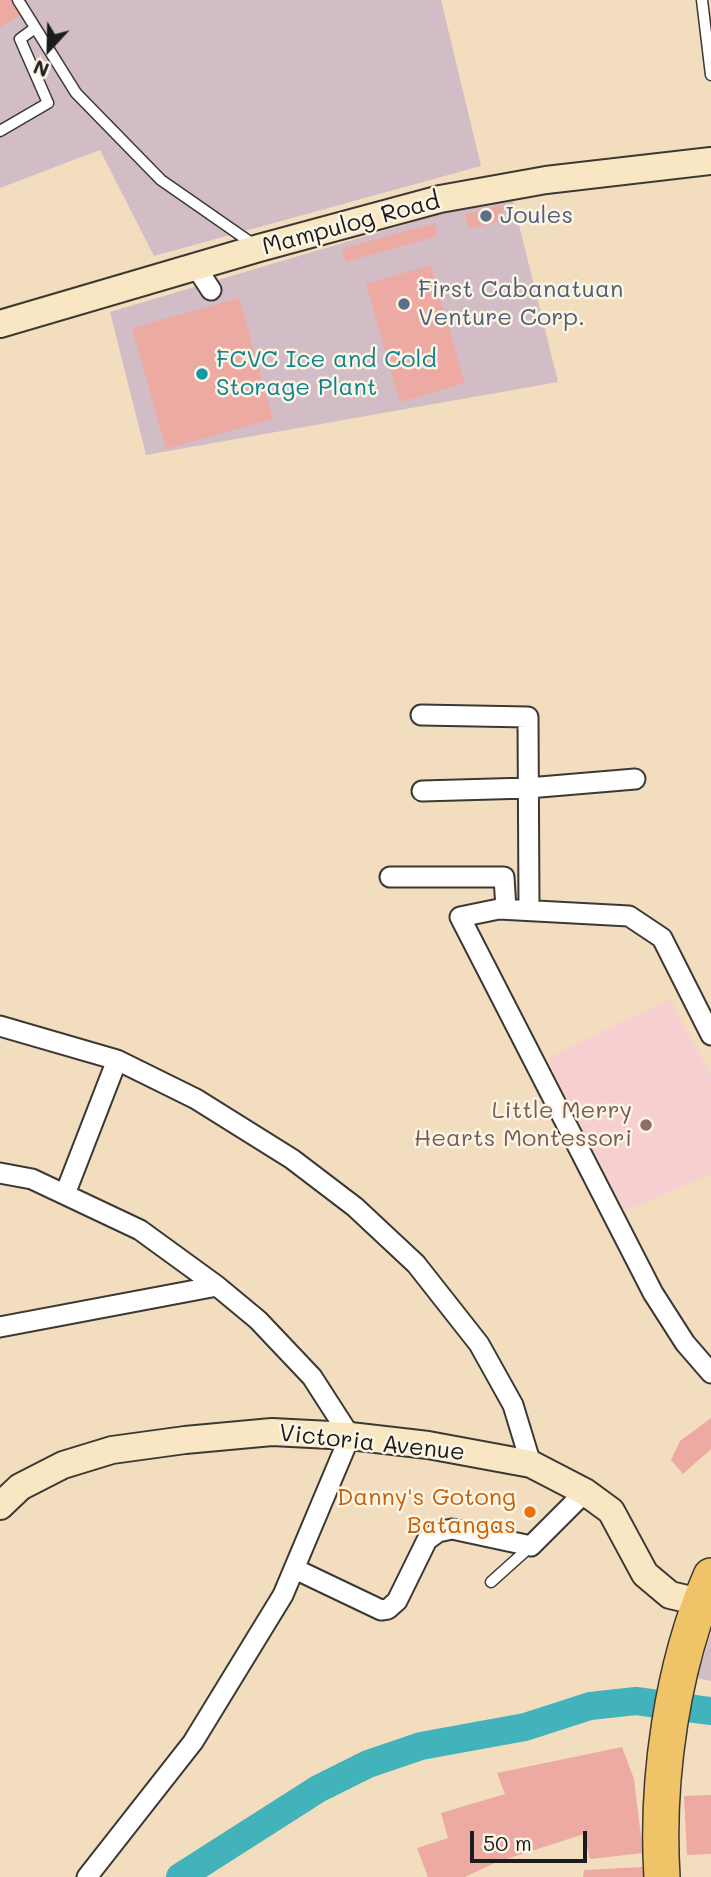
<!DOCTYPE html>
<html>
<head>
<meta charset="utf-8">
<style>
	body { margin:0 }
	#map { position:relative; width:711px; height:1877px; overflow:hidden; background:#f2ddbf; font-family:Mali,sans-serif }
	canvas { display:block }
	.north { position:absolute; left:14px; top:14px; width:70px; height:70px; -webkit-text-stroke:5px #fcf5e5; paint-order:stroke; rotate:202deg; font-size:19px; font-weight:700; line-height:28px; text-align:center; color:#1c1c1c }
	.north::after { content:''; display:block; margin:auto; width:24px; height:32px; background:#1c1c1c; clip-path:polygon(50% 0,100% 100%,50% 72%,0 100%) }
	.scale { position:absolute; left:470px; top:1831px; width:117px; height:32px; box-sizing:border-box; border:4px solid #1c1c1c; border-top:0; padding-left:9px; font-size:21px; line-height:24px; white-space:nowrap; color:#1c1c1c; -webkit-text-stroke:5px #fcf5e5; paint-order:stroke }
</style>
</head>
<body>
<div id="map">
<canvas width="711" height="1877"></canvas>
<div class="north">N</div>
<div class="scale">50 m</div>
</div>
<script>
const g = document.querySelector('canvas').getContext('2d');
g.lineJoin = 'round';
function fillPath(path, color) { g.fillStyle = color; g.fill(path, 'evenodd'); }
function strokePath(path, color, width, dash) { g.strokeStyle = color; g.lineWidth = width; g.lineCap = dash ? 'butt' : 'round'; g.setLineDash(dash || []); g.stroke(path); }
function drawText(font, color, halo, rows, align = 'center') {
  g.font = font + ' Mali,sans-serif'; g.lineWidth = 5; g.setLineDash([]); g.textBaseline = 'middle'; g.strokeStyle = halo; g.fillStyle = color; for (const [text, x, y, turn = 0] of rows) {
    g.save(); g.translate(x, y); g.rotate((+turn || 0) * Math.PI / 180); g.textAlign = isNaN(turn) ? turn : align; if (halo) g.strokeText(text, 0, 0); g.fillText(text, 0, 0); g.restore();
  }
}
fillPath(new Path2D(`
	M670,999l41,77v98l-86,37 -78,-153z`), '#f7cfd1');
fillPath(new Path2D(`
	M0,0h441l40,166 -327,90 -54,-106 -100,38z
	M511,193l47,189 -412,73 -36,-143z
	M711,1633v48l-14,-3z`), '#d2bdc6');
strokePath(new Path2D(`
	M180,1877l138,-88 50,-25 53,-18 104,-19 65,-21 46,-5 75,10`), '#43b3bb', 28);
fillPath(new Path2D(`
	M0,0h13l9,14 -22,13z
	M501,205l4,15 -36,9 -4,-15z
	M435,223l3,13 -92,26 -4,-13z
	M431,265l34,118 -65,19 -34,-118z
	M239,298l34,121 -107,30 -34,-121z
	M711,1418v31l-28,25 -12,-14 9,-19z
	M622,1747l12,32 9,74 -53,6 -6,-25 -87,28 -32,15h-37l-11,-29 31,-10 -7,-25 64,-19 -8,-21z
	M711,1795v59l-24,1 -3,-59z
	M643,1867l1,10h-61l1,-7z`), '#ecaaa2');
const lane = new Path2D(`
	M18,0l58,93 85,87 92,64
	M702,0l9,75
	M0,131l48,-28 -28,-64 15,-11
	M491,1582l39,-35`);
const street = new Path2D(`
	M196,267l15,23
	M421,715l107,2 1,192
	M422,791l106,-3 107,-9
	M390,877h114l2,32
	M0,1026l117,34 79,39 96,60 63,48 61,57 63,80 34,61 18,59
	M711,1035l-49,-97 -33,-22 -130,-7 -39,8 193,376 32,50 26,30
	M0,1173l32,6 108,51 77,56 41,34 54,57 38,59 -67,159 -90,147 -106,135
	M65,1194l52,-134
	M0,1327l217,-41
	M295,1569l86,41 7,-1 9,-8 30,-61 11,-8 14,-3 79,17 54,-54`);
const secondary = new Path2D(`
	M0,324l259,-76 181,-49 106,-19 165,-19
	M0,1506l20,-19 43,-22 49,-15 73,-10 87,-8 78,4 78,9 103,19 54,28 26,19 34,63 25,21 30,7`);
const highway = new Path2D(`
	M662,1877c-6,-97 10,-211 49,-301`);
strokePath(lane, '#3c3934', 13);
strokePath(street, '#3c3934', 23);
strokePath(secondary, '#3c3934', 30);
strokePath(highway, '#3c3934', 38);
strokePath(lane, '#fff', 10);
strokePath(street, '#fff', 19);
strokePath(secondary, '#f9e7c3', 26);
strokePath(highway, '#f0c369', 35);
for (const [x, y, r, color] of [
	[486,216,7,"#5c6f8a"],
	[404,304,7,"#5c6f8a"],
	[202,374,7,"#0f9aa8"],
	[646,1125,7,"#8d6e63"],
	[530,1512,7,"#e8710a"]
]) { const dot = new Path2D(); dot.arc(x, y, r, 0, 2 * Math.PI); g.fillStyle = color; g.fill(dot); strokePath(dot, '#fcf5e5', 2.5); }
drawText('24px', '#4e5e75', '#fcf5e5', [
	["Joules",500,216],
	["First Cabanatuan",418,290],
	["Venture Corp.",418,318]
], 'left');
drawText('24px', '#1c1c1c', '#fcf5e5', [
	["Mampulog Road",351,224,-15],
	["Victoria Avenue",372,1443,6]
]);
drawText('24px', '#0d838f', '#fcf5e5', [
	["FCVC Ice and Cold",216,360],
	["Storage Plant",216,388]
], 'left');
drawText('24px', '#785e54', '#fcf5e5', [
	["Little Merry",632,1111],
	["Hearts Montessori",632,1139]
], 'right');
drawText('24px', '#c56008', '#fcf5e5', [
	["Danny's Gotong",516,1498],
	["Batangas",516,1526]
], 'right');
</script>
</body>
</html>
